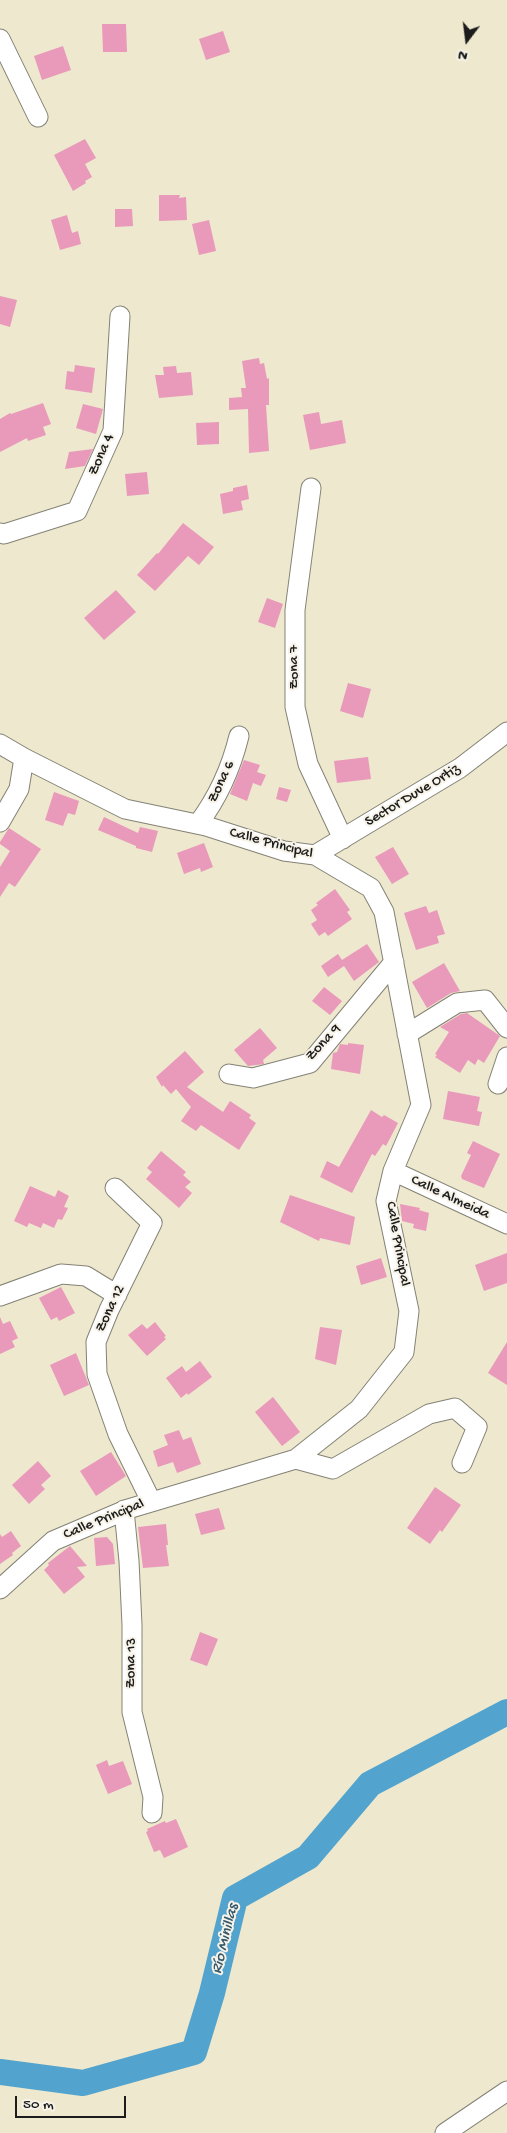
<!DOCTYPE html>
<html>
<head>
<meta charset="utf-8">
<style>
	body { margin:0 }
	#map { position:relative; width:507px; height:2133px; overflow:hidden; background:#ede8ce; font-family:"Gochi Hand",sans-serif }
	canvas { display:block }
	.north { position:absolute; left:442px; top:15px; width:50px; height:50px; -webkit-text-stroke:4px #f7f3e8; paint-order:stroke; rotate:195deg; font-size:14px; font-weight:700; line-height:20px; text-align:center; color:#1c1c1c }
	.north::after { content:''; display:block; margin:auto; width:18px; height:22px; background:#1c1c1c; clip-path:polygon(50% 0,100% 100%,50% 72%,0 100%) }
	.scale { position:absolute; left:15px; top:2096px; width:111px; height:22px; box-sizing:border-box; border:2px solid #1c1c1c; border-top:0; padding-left:6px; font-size:15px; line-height:18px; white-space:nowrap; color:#1c1c1c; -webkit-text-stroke:4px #f7f3e8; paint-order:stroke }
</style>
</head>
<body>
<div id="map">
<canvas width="507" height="2133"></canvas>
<div class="north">N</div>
<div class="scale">50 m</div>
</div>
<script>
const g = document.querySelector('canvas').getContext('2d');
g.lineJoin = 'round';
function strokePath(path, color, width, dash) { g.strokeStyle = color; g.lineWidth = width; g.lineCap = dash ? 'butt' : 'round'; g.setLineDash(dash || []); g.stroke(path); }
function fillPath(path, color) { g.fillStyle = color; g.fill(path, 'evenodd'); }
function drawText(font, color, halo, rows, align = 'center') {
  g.font = font + ' "Gochi Hand",sans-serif'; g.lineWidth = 4; g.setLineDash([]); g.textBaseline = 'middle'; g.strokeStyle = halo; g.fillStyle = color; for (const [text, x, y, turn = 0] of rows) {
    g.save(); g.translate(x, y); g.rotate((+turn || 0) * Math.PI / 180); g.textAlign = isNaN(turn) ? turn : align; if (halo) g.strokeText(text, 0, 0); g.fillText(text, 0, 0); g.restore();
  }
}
strokePath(new Path2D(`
	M0,2072l83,11 111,-31 18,-59 23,-95 73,-41 62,-73 137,-72`), '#52a3cd', 26);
fillPath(new Path2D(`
	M102,24h24l1,28h-24z
	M223,31l7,21 -24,8 -7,-21z
	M63,46l8,24 -29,10 -8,-24z
	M85,139l11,19 -11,6 7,13 -7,4 1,2 -13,8 -19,-36z
	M159,195h21l-1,3 7,-1 1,23 -28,1z
	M115,209h17l1,17 -18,1z
	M67,215l5,18 6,-2 3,13 -21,6 -9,-30z
	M209,220l7,31 -17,4 -7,-31z
	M0,296l17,4 -7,27 -10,-3z
	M259,358l1,6 4,-1 3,16 2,-1v27h-3l3,46 -20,2 -1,-44 -19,1v-12l13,-1 -1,-9h5l-4,-27z
	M75,365l20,3 -3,25 -27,-4 2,-18 7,1z
	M176,366l1,7 14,-1 2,23 -34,3 -4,-23h9l-1,-8z
	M43,403l8,21 -8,3 3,8 -18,6 -1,-3 -27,14v-33l10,-6 1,1z
	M83,404l20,5 -7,25 -20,-6z
	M319,412l2,12 21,-4 4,23 -36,7 -7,-35z
	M219,422v22l-22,1 -1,-22z
	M93,449l-8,17 -20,3 4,-17z
	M147,472l2,22 -22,2 -2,-22z
	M247,485l2,14 -8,2 2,9 -20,4 -3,-20 13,-3v-3z
	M183,523l31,24 -15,18 -11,-9 -33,35 -18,-16 20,-22 1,1z
	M116,590l20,22 -32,28 -20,-22z
	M267,598l16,6 -8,24 -17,-6z
	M348,683l23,6 -8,29 -23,-7z
	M368,757l3,22 -34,4 -3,-22z
	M244,760l16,5 -3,7 9,3 -5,11 -8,-3 -6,18 -17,-7z
	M279,787l12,3 -4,12 -11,-3z
	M54,792l25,9 -4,14 -7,-2 -5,13 -18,-6z
	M104,817l34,16 2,-6 18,4 -6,21 -16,-4v-2l-38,-16z
	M9,828l32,21 -26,38 -6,-4 -9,14v-30l10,-16 -10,-7v-2z
	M204,843l9,24 -12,5 -1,-4 -16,6 -7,-21z
	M393,847l16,27 -17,10 -17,-27z
	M335,889l15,21 -3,2 5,7 -24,17 -3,-4 -6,4 -8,-12 6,-4 -6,-10 7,-5 -2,-2z
	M426,906l3,7 8,-3 8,24 -8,2 2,7 -23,7 -12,-37z
	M367,944l12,18 -25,19 -10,-15 -16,11 -7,-11 17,-12 4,6z
	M444,963l16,28 -9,2 -24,15 -15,-26z
	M324,987l18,14 -12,14 -18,-14z
	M467,1013l33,23 -16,27 -6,-4 -3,6 -7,-5 -8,13 -25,-16 2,-2 -2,-1 14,-22 -9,-5 21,-13z
	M260,1028l17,20 -14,12 1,4 -16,2 -14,-16z
	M348,1043l16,2 -4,29 -29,-5 2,-16 4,-1 3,-8 8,1z
	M185,1051l19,21 -17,15 36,25 7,-11 21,14 -2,3 7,5 -17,27 -38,-25 -5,6 -15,-10 10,-14 -15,-18 -5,5 -8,-9 -1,2 -6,-10z
	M448,1091l32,6 -3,14 5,1 -3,14 -36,-7z
	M371,1110l11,7 2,-2 14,8 -12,23 -3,-2 -8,12 -3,-2 -20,39 -32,-16 7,-16 12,6z
	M473,1141l27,13 -16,34 -22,-9 -1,-3 10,-21 -4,-2z
	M161,1151l25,21 -3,3 8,7 -6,5 7,6 -13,15 -33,-29 6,-7 -5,-4z
	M30,1186l25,11 3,-7 11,6 -5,11 4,1 -6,12 -4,-1 -4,9 -11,-5 -2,5 -12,-5 -2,4 -13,-6z
	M290,1195l65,22 -5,28 -30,-7 -1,3 -39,-19z
	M400,1204l20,4 -1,2 10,3 -3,18 -13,-3 1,-4 -12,-3z
	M507,1253v30l-23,8 -9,-26z
	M381,1258l6,19 -26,8 -5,-19z
	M61,1287l14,26 -16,8 -2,-4 -6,3 -12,-22z
	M0,1317l3,7 7,-3 8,17 -6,3 3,6 -15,7z
	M155,1322l11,14 -2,1 2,2 -19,17 -19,-21 14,-11 5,5z
	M320,1327l22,3 -6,35 -21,-6z
	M507,1342v43l-19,-12z
	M76,1353l13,32 -25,11 -14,-31z
	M200,1361l12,16 -24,18 -1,-2 -6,5 -15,-20 16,-12 4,6z
	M273,1397l27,35 -18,14 -27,-34z
	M179,1430l4,10 8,-3 10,27 -24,9 -4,-11 -15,5 -5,-16 15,-6 -4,-10z
	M111,1452l15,24 -30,20 -16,-25z
	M38,1461l13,15 -10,9 4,4 -16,15 -17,-19z
	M435,1487l26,18 -19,27 -2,-2 -10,14 -23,-16z
	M219,1508l6,21 -24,6 -6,-21z
	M166,1524l2,21h-2l3,21 -26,2 -5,-41z
	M11,1531l10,15 -9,7 1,2 -13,9v-30l2,3z
	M107,1537l6,7 2,20 -19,2 -2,-28z
	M70,1546l17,20 -10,1 8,10 -21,17 -20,-24 5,-5 -1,-2z
	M200,1632l18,7 -11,27 -17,-6z
	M107,1760l2,6 14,-5 9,23 -24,10 -12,-29z
	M176,1819l12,28 -24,11 -4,-8 -6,2 -8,-20 2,-1 -1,-2 18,-8 1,2z`), '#e999b9');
const minor = new Path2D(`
	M0,39l38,78
	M311,488l-16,122v97l13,57 35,75
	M0,533l4,1 73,-23 36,-80 7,-115
	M0,744l24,14 101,51 81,17 78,25 31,4 56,33 13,24 37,193 -28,66 -7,30 23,110 -5,41 -45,57 -63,50 -168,50 -75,32 -53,48
	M0,822l19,-33 5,-31
	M198,824c21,-28 33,-55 41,-88
	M315,855l145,-87 47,-36
	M407,1034l50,-31 28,-3 22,28
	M229,1074l24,4 57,-15 84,-101
	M498,1084l9,-27
	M393,1171l114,53
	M115,1188l37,35 -43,87 -13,32 1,32 21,60 33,67
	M0,1296l61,-22 25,2 31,19
	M296,1459l37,10 96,-55 26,-6 22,19 -15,36
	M124,1510l5,51 3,64v87l21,85 -1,16
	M445,2133l62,-42`);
strokePath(minor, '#848275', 21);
strokePath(minor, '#fff', 19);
drawText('15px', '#1c1c1c', '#f7f3e8', [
	["Zona 4",102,455,-66],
	["Zona 7",295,667,-90],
	["Zona 6",222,782,-65],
	["Sector Duve Ortiz",413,796,-31],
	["Calle Principal",271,844,15],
	["Zona 9",324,1043,-47],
	["Calle Almeida",450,1198,25],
	["Calle Principal",397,1244,80],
	["Zona 12",111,1309,-65],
	["Calle Principal",104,1520,-22],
	["Zona 13",132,1663,-89]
]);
drawText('italic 16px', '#34596c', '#f7f3e8', [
	["Río Minillas",226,1939,-76]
]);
</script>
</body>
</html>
